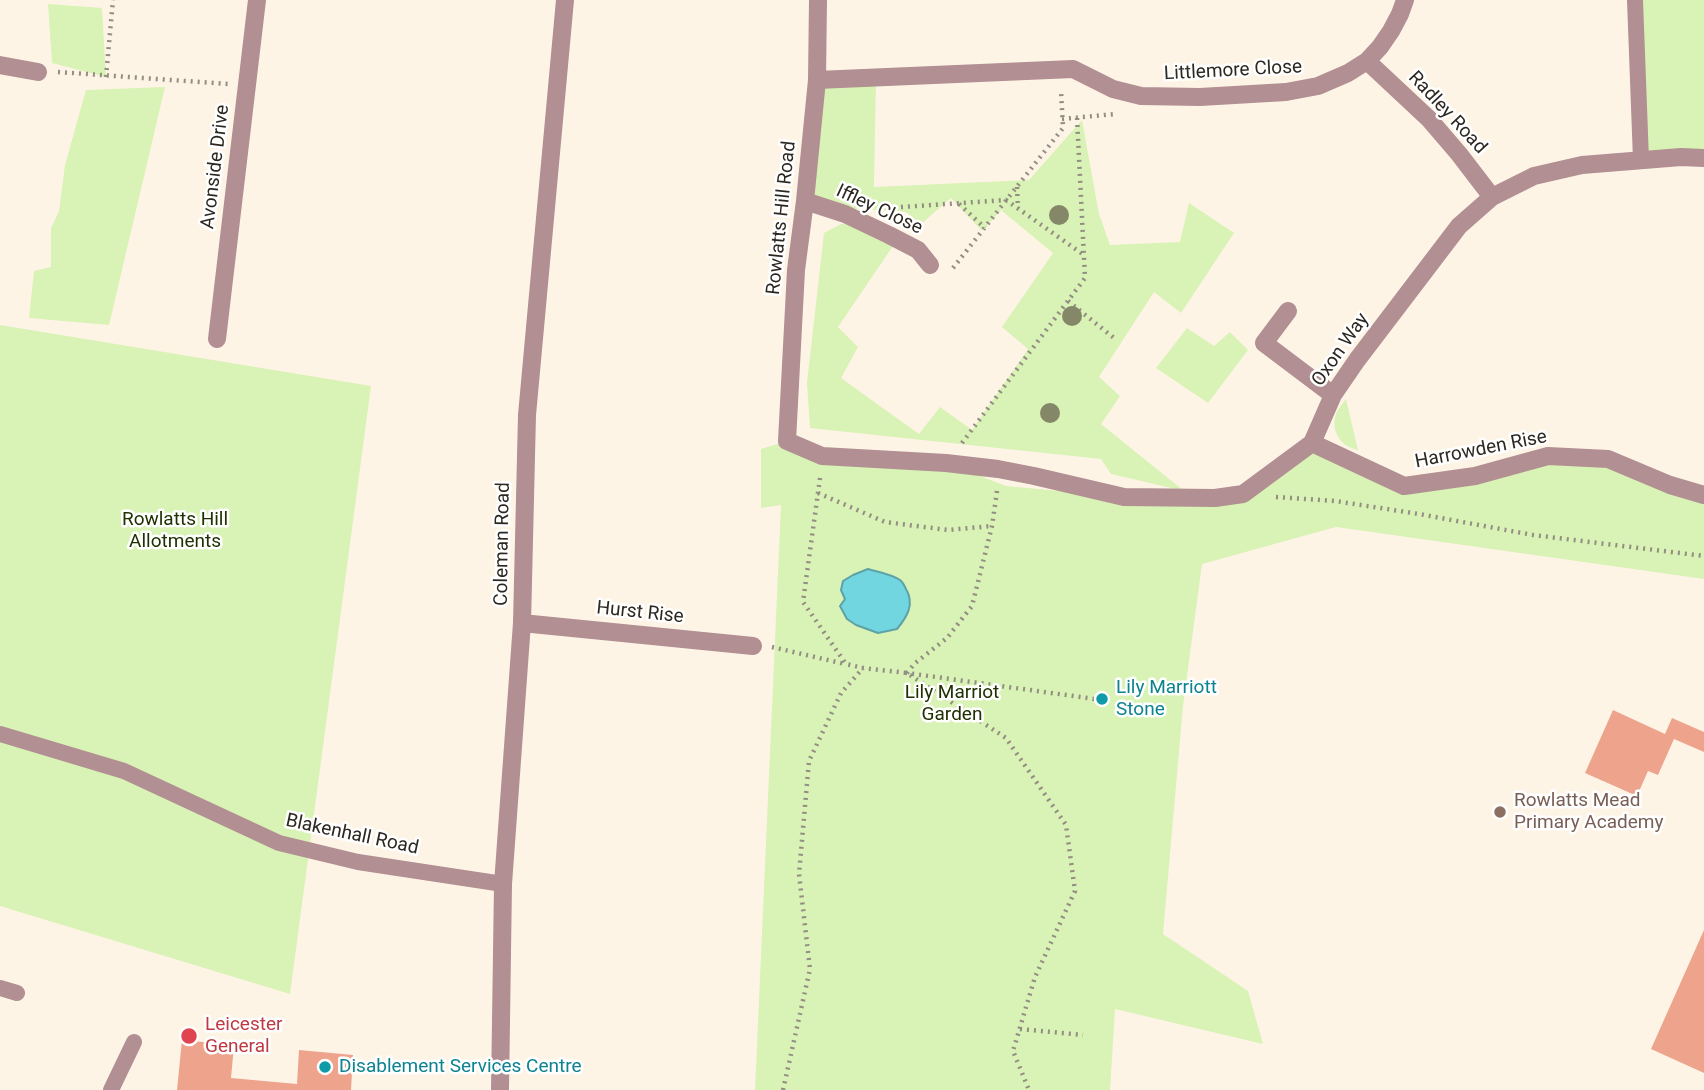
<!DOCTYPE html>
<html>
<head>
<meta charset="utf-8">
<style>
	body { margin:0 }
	canvas { display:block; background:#fef4e6 }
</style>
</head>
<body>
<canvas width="1704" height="1090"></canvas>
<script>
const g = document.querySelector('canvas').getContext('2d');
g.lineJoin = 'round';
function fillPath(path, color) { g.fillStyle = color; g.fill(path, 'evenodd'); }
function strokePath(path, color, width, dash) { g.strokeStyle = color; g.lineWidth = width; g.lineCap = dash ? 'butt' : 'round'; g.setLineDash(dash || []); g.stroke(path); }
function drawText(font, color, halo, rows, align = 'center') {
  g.font = font + ' Roboto,sans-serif'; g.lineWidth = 5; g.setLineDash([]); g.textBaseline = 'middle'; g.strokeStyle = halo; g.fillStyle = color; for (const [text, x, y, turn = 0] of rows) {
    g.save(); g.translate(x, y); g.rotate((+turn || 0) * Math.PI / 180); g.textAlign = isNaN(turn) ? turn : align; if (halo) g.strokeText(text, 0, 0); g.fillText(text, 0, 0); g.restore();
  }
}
fillPath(new Path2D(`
	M1635,0h69v158l-63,2z
	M48,4l54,4 4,69 -54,-14z
	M876,78l-2,109 155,-7 53,-60 17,94 11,31 70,-3 9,-39 45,30 -53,80 -27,-21 -55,85 21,19 -19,28 83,67 -73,-17 -10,-15 -291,-31 -3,-45 17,-150 17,-9 21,1 33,18 -57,84 20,20 -17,31 78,56 21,-27 32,23 56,-81 -26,-22 51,-74 -51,-42 3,-5 -23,25 -31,-33 -30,26 -15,-12 -63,-4 -38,-7 12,-118z
	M165,87l-56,238 -80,-7 5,-47 17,-4v-39l8,-17 6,-46 21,-75z
	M0,325l371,61 -81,608 -290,-88z
	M1187,328l27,18 16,-14 18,18 -40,53 -52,-35z
	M1346,399l12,51c-17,-3 -28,-19 -22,-36 2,-5 7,-11 10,-15z
	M787,441l35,15 124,7 60,23 118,11 119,-3 69,-51 92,43 144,-30 60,3 96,33v87l-368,-52 -134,37 -19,142 -20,228 85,57 15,53 -148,-35 -5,81h-355l26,-585 -20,3v-59z`), '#d9f2b5');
const water = new Path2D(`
	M868,569c10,3 23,5 32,11 3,2 4,5 6,9 9,15 1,28 -9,40l-19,4 -22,-8 -9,-6 -7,-13 5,-7 -4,-9 2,-9 10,-6z`);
fillPath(water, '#72d6e1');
strokePath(water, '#5da2a7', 2);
fillPath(new Path2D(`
	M1613,710l52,24 7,-16 32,14v20l-30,-13 -16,36 -10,-4 -11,25 -52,-23z
	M1704,930v143l-53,-24z
	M182,1040l52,5 -3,33 66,6 2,-34 54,5 -2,35h-174z`), '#eea48c');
strokePath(new Path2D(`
	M58,72l170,12
	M106,77l7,-77
	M1062,119l53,-5
	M1017,187l1,21
	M959,204l26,24
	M887,208l119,-8 78,55
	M953,268l110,-140 -2,-37
	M1068,301l46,37
	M962,443l123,-165 -8,-161
	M820,478l-17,124 43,62 17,4 44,5 99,65 60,87 9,66 -40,86 -22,74 16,39
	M997,491l-5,35 -20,80 -25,32 -33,26 -7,9 195,27
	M818,493l67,29 63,8 44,-4
	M1276,497l59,4 84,13 114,21 171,21
	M772,647l73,17
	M1020,1029l63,6
	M783,1090l27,-121 -11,-95 10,-113 32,-68 22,-25`), '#948d83', 4.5, [2, 5]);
strokePath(new Path2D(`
	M1635,0l6,160
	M0,734l124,37 155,72 79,19 145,22
	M0,988l17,5
	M111,1090l23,-48`), '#b18f93', 16);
strokePath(new Path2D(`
	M818,0l-1,80 -12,121 -9,69 -9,171 35,15 124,7 52,6 36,7 90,21 91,1 28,-4 69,-51 21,-48 24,-35 102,-134 33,-29 42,-21 48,-11 99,-8 23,1
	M1367,61l62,58 30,35 33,43
	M0,65l38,7
	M817,80l256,-11 40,20 28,7 59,1 86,-5 32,-6 30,-13 19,-12 13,-14 11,-16 9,-17 5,-14
	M805,201l40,13 44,21 29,15 12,15
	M1288,311l-24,32 69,52
	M217,339l40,-339
	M1312,443l92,43 71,-10 73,-20 60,3 62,26 34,10
	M522,623l231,23
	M500,1090l3,-206 19,-261 5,-208 38,-415`), '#b18f93', 18);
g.fillStyle = '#848868';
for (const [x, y] of [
	[1059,215],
	[1072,316],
	[1050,413]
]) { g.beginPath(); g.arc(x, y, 10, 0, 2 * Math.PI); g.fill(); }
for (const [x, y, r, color] of [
	[1102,699,7,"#0f9aa8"],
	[1500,812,7,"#8d6e63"],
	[189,1036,9,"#e0444e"],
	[325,1067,7,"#0f9aa8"]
]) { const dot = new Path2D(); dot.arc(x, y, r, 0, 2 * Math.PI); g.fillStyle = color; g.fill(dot); strokePath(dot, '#fff', 2.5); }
drawText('19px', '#2c2821', '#fff', [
	["Littlemore Close",1233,71,-3],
	["Radley Road",1447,113,47],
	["Avonside Drive",216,167,-83],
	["Iffley Close",879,210,25],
	["Rowlatts Hill Road",782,218,-84],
	["Oxon Way",1341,350,-55],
	["Harrowden Rise",1481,450,-11],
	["Coleman Road",503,544,-89],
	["Hurst Rise",640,613,6],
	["Blakenhall Road",352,835,12]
]);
drawText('19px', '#213000', '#fff', [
	["Rowlatts Hill",175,520],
	["Allotments",175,542],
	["Lily Marriot",952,693],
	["Garden",952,715]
]);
drawText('19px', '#0d838f', '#fff', [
	["Lily Marriott",1116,688],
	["Stone",1116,710],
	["Disablement Services Centre",339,1067]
], 'left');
drawText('19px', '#785e54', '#fff', [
	["Rowlatts Mead",1514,801],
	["Primary Academy",1514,823]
], 'left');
drawText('19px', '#be3a42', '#fff', [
	["Leicester",205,1025],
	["General",205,1047]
], 'left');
</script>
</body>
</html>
